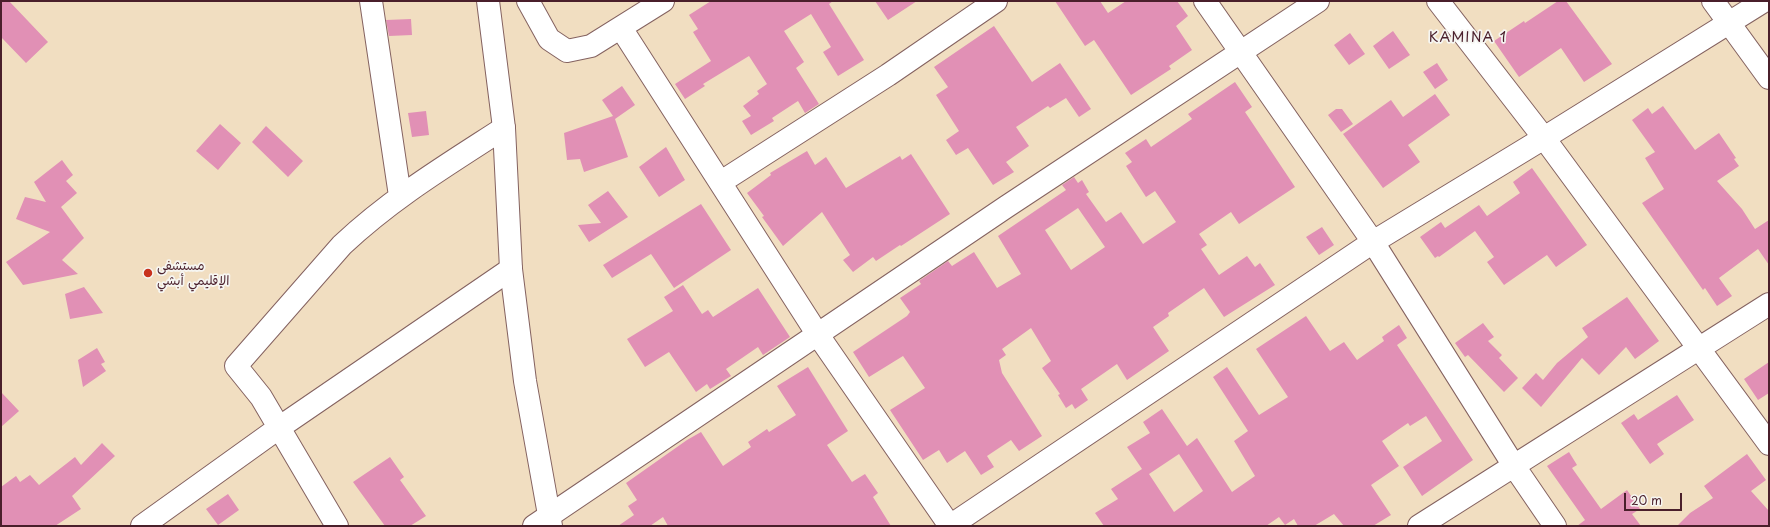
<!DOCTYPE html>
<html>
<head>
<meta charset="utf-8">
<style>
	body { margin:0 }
	#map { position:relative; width:1770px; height:527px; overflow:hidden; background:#f1dec1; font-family:"Playpen Sans",sans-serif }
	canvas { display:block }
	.frame { position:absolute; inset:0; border:2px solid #4a1f2b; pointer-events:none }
	.scale { position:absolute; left:1624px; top:493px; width:58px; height:18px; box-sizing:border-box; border:2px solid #4a1f2b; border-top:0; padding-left:5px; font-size:12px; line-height:14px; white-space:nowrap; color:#4a1f2b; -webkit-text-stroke:3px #f6f6f2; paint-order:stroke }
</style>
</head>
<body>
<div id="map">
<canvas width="1770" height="527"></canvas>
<div class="frame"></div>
<div class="scale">20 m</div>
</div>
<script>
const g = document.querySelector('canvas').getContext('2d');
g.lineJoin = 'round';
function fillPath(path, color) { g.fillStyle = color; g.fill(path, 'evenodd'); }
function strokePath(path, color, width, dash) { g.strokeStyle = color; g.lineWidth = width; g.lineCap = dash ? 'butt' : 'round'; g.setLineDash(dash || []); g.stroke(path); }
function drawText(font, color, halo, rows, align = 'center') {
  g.font = font + ' "Playpen Sans","Playpen Sans Arabic",sans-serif'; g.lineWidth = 3.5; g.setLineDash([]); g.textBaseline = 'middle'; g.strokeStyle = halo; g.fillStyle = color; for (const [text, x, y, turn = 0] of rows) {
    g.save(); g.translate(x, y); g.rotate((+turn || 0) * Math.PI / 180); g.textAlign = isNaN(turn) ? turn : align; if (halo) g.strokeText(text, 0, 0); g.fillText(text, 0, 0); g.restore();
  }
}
fillPath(new Path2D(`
	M1,1h8l39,41 -22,21 -25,-26z
	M711,1h122l-4,3 35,56 -26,16 -15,-24 8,-5 -20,-33 -27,17 20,31 -8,6 23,36 -14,9 -7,-12 -26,17 2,3 -23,14 -9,-14 9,-5 -8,-10 16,-12 -2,-3 10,-7 -18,-28 -46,28 2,2 -20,13 -10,-15 36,-23 -18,-29 5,-3 -9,-14z
	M875,1h42l-29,19z
	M1055,1h45l8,12 18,-12h51l11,15 -12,10 16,24 -23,16 2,3 -40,26 -37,-55 -9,6z
	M1558,1h8l46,63 -28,18 -23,-34 -42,29 -25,-36 30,-20 1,2z
	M411,19l1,16 -23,1 -3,-16z
	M994,26l38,56 28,-19 31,46 -12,8 -13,-19 -16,10 -2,-2 -32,21 13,19 -23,16 8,10 -21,13 -25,-37 -12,7 -10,-15 13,-9 -23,-36 12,-8 -14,-20z
	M1393,31l17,24 -21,14 -16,-23z
	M1350,33l15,21 -16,11 -15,-20z
	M1437,63l11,17 -13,9 -12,-17z
	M1235,82l17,25 -7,5 50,75 -56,37 -8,-12 -32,22 8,11 -6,4 18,26 28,-19 8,11 5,-4 15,22 -51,32 -20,-29 -36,25 1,3 -16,11 16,24 -42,29 -10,-16 -36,25 7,11 -13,9 -3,-5 -6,4 -8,-13 2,-1 -18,-26 9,-7 -20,-33 -29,21 4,6 -7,5 3,13 40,63 -23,15 -8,-11 -24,16 7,11 -13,8 -16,-24 -18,12 -8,-13 -16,10 -33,-50 35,-22 -22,-32 -34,21 -16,-25 54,-36 3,-4 -10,-14 21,-14 -2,-3 29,-20 4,5 22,-14 23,36 24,-14 -23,-38 68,-46 -4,-5 12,-8 4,6 4,-3 7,12 -3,2 20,28 15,-10 22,32 33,-22 -21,-31 -9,6 -20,-31 6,-4 -7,-9 21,-14 5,8 41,-28 -4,-5zM1078,208l27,39 -34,23 -26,-40z
	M622,86l13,19 -20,14 13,38 -44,15 -4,-13 -13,1 -3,-27 49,-17 -11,-16z
	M1435,94l15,21 -42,30 12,17 -37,26 -40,-54 48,-34 12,17z
	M1663,106l32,44 24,-17 17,25 -2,1 5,7 -22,15 25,28 13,20 14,-9v45l-11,-16 -39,29 13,18 -15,10 -12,-18 -2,2 -61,-87 22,-14 -19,-31 10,-6 -23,-32 16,-12 4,6z
	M1336,109h6l11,15 -12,8 -13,-17z
	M426,111l3,24 -17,2 -4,-24z
	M220,124l21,19 -23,27 -22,-19z
	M266,126l37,35 -15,16 -36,-35z
	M666,147l19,33 -26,17 -20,-30z
	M807,151l8,14 11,-8 20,31 54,-32 2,4 9,-6 39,60 -49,32 -1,-1 -24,16 -3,-4 -20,15 -10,-12 7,-5 -28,-43 -39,34 -21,-29 2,-1 -17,-23 24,-18 -1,-2z
	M62,160l11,15 -7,6 11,12 -16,14 23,31 -22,22 16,14 -55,11 -17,-23 44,-30 -34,-13 9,-22 21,5 -12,-20z
	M1532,168l55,77 -31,22 -9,-12 -43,30 -17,-23 7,-5 -19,-26 -36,26 -1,-1 -3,2 -15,-21 21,-15 4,6 34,-23 8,11 33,-23 -7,-11z
	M608,191l20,26 -39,25 -11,-17 23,-2 -13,-18z
	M701,204l30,46 -57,38 -23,-34 -39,24 -9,-13z
	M1322,227l12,18 -15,10 -13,-18z
	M683,285l19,29 6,-4 5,7 45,-29 32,49 -27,18 -5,-8 -32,22 5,7 -21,13 -3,-5 -11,8 -27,-40 -24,15 -18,-28 46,-28 -9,-14z
	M84,287l19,26 -33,6 -5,-25z
	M1627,297l32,44 -24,18 -9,-12 -27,28 -17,-17 -41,49 -19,-19 14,-15 7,7 14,-17 31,-26 -6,-9z
	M1306,316l24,35 14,-9 13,18 27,-19 -2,-4 17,-12 8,13 -10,7 76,115 -51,36 -19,-29 39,-26 -16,-25 -16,10 -2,-3 -26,18 17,25 -28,19 20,30 -18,11h-29l-10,-12 -20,12h-16l-4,-7 -9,6 -6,-8 -13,9h-162l-9,-13 23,-14 -7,-10 31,-20 -15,-22 23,-14 -7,-11 19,-13 25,37 10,-8 35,54 23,-16 -21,-35 14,-10 -35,-54 14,-10 32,48 29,-18 -32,-48zM1179,454l24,37 -29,21 -25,-38z
	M1483,323l11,14 -6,4 14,14 -3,3 19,20 -14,14 -36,-37 -3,2 -10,-14z
	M97,348l8,14 -4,2 5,7 -23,16 -5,-27z
	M1769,362v31l-11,7 -14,-21z
	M808,367l40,64 -21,14 25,37 13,-8 13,19 -5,4 18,29h-223l-5,-9 -13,9h-32l16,-11 -6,-9 9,-6 -11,-17 61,-43 14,-8 22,34 28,-19 -3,-5 19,-13 2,3 27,-17 -19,-29z
	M1,392l18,19 -18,16z
	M1677,395l17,25 -37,24 7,10 -14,10 -29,-41 13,-9 4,6z
	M102,443l13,13 -43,40 9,13 -26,17h-54v-39l15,-11 4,6 10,-7 9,10 36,-28 6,8z
	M1569,452l8,13 -5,3 29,41 26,-19 13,19 -8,5 9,12h-64l8,-6 -38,-54z
	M1747,454l19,26 -15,11 18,20v15h-92l13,-13 23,-15 -9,-12z
	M390,457l14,20 -4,3 26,36 -16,10h-25l-32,-44z
	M228,494l11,16 -21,15 -12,-16z`), '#e190b5');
const minor = new Path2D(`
	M371,1l29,195
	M528,1l21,38 18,12 24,-5 72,-45
	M1205,1l168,241 141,224 41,60
	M1438,1l106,137 225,306
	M1713,1l56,77
	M621,28l197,307 132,191
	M721,182l167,-107 108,-74
	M142,526l138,-99 231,-158
	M337,526l-76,-129 -25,-31 106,-121c50,-47 105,-80 162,-117
	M534,526l472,-319 312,-206
	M950,526l423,-284 171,-104 220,-137
	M1419,526l350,-222`);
const tertiary = new Path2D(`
	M488,1l16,127 7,141 14,112 26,145`);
strokePath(minor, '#846260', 24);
strokePath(tertiary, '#846260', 24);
strokePath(minor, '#fff', 22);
strokePath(tertiary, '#fff', 22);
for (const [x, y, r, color] of [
	[148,273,5,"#c8321e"]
]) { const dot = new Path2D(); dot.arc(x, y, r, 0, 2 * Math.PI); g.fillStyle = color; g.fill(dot); strokePath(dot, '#f6f6f2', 1.5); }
drawText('13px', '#4a1f2b', '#f6f6f2', [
	["مستشفى",157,266],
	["الإقليمي أبشي",157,281]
], 'left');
g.letterSpacing = '1px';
drawText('14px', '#4a1f2b', '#f6f6f2', [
	["KAMINA 1",1468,38]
]);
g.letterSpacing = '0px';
</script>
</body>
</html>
